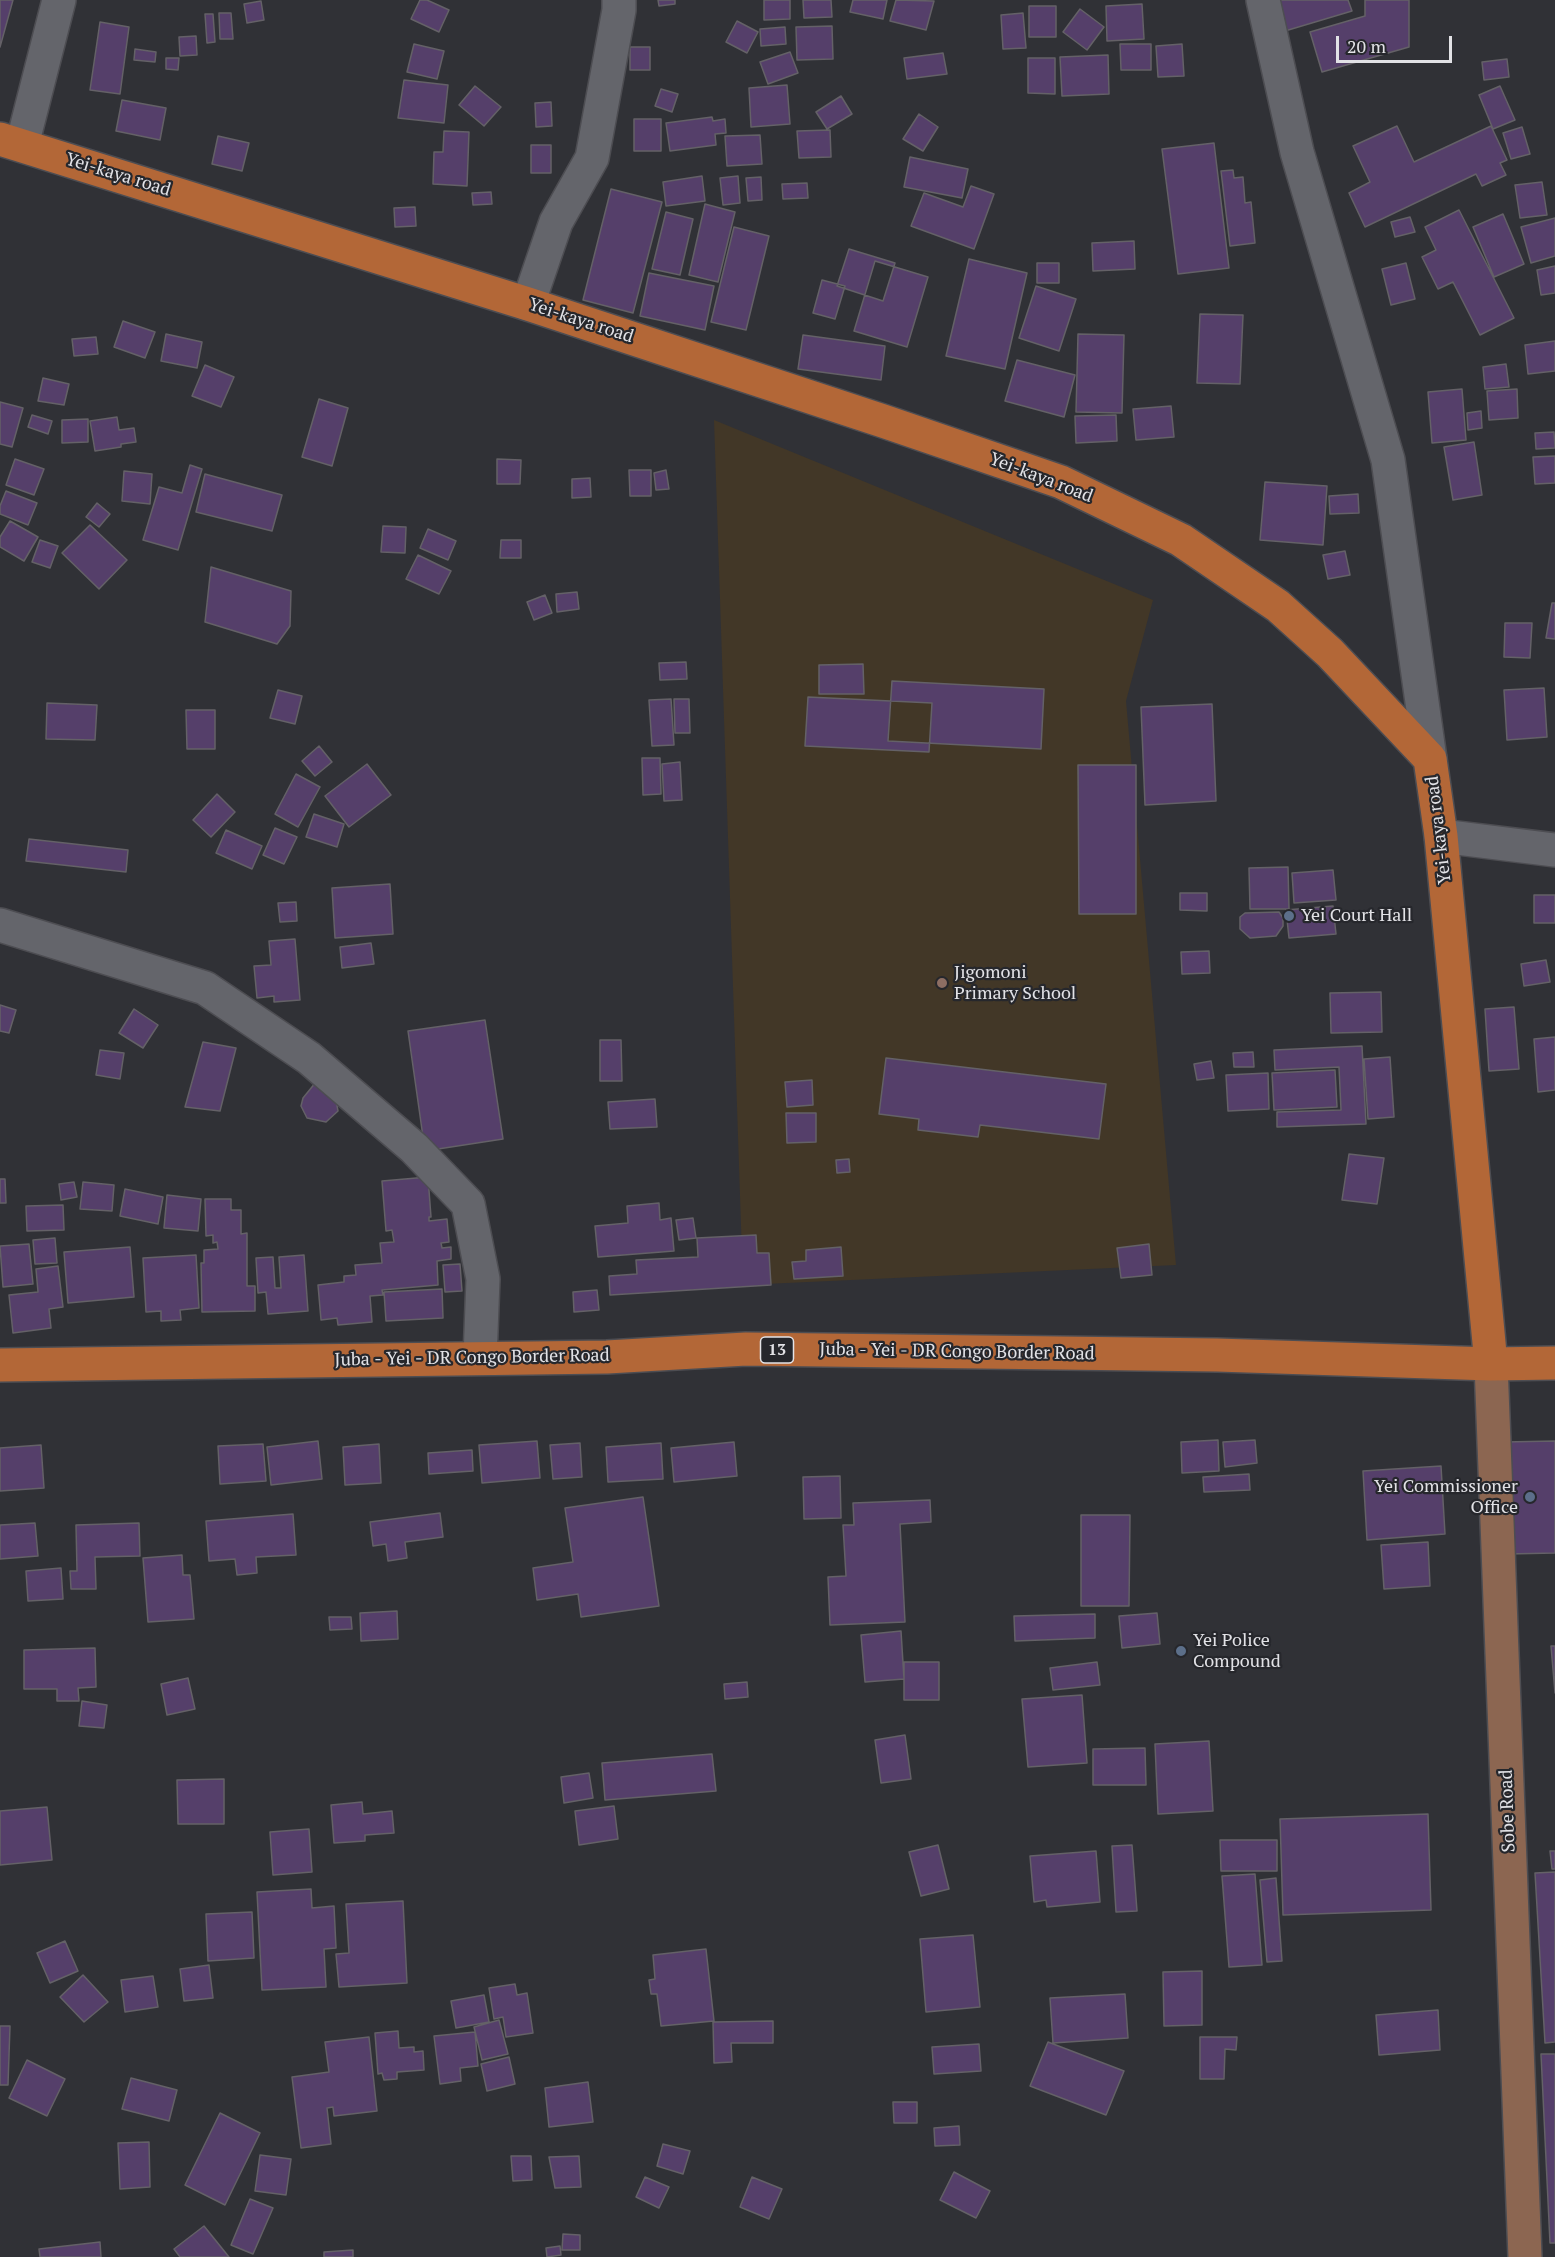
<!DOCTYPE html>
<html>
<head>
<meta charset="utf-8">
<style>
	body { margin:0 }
	#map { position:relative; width:1555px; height:2257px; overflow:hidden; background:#303136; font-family:"PT Serif",serif }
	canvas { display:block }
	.scale { position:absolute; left:1336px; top:36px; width:116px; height:27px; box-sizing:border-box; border:3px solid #e2e2e6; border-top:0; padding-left:8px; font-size:18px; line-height:21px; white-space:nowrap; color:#e2e2e6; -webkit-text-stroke:4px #26272c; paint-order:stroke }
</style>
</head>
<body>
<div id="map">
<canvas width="1555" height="2257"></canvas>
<div class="scale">20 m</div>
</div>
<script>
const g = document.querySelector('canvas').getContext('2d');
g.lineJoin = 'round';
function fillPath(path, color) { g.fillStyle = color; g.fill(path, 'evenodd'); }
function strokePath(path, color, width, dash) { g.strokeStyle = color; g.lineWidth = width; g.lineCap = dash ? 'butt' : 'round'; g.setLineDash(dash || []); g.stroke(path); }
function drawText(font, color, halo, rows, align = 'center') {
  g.font = font + ' "PT Serif",serif'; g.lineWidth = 4.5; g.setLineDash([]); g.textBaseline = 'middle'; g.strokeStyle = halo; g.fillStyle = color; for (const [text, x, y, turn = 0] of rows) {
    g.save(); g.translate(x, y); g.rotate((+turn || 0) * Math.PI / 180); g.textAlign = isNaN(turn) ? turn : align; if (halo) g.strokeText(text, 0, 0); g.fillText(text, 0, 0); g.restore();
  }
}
fillPath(new Path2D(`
	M714,420l439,180 -27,101 50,564 -433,20z`), '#423727');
const building = new Path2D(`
	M0,0h13l-13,47z
	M420,0h7l22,10 -10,22 -28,-13z
	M658,0h17v4l-16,2z
	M764,0h26v19l-26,1z
	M803,0h28l1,17 -28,1z
	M853,0h34l-4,19 -33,-7z
	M896,0l38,1 -8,29 -36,-9z
	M1275,0h73l4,11 -67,20z
	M1365,0h44v47l-87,25 -12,-40 55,-16z
	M261,1l3,19 -17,3 -3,-19z
	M1142,4l2,35 -37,2 -1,-35z
	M1029,6h27v31h-27z
	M1080,9l24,18 -17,23 -24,-18z
	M219,13h12l2,26h-13z
	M1023,13l3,35 -23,1 -2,-34z
	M205,14h8l2,28 -8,1z
	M737,21l21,11 -11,21 -21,-11z
	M100,22l29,5 -9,67 -30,-4z
	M832,26l1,33 -36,1 -1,-33z
	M785,27l1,17 -25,2 -1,-17z
	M196,36l1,19 -17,1 -1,-19z
	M414,44l30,7 -7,28 -30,-7z
	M1120,44h31v26h-30z
	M1182,44l2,32 -26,1 -2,-31z
	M630,47h20v23h-20z
	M135,49l21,3 -1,10 -21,-2z
	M790,52l8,21 -30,11 -8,-22z
	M943,53l4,21 -40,5 -3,-21z
	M1108,55l1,39 -47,2 -2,-39z
	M166,58h13l-1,12 -12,-1z
	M1028,58h27v36l-27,-1z
	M1507,59l2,18 -25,3 -2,-18z
	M404,80l44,5 -4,38 -46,-5z
	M787,85l3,39 -39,3 -2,-39z
	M475,86l26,21 -17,19 -25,-21z
	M1500,86l15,34 -22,9 -14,-34z
	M661,89l17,5 -6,18 -17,-6z
	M841,96l11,18 -25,15 -11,-17z
	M122,100l44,8 -6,32 -44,-9z
	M551,102l1,24 -16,1 -1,-24z
	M919,114l19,13 -15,24 -20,-12z
	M712,117l1,4 12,-2 1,14 -11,1 1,11 -46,6 -4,-28z
	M634,119h27v32h-27z
	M1397,126l17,36 77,-36 16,34 -7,3 6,12 -24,11 -6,-12 -111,53 -16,-34 21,-11 -17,-36z
	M1522,127l8,27 -19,5 -8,-26z
	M830,130l1,27 -32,1 -2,-27z
	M444,131l25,1 -2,54 -34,-2 1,-32h9z
	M760,135l2,29 -35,2 -2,-30z
	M218,136l31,7 -7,28 -30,-7z
	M1214,143l15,125 -51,6 -16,-125z
	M531,145h20v28h-20z
	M910,157l58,12 -6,29 -58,-11z
	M1233,170l1,8 9,-1 2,26 6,-1 4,41 -25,3 -9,-75z
	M702,176l3,25 -39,5 -3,-24z
	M738,176l2,27 -17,2 -3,-27z
	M761,177l1,23 -14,1 -2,-23z
	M1542,182l5,33 -27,3 -5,-33z
	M807,183l1,15 -25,1 -1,-15z
	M971,186l23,8 -20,55 -63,-23 13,-33 39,14z
	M611,189l51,13 -29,111 -50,-13z
	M491,192l1,12 -19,1 -1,-12z
	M705,204l30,8 -17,70 -29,-7z
	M415,207l1,19 -21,1 -1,-19z
	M1459,210l55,108 -34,17 -27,-53 -15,7 -16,-32 14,-7 -11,-23z
	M666,212l27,7 -13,56 -28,-6z
	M1503,214l21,50 -30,13 -21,-50z
	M1410,217l5,15 -20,5 -4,-15z
	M1555,218v38l-24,7 -10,-36z
	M734,227l35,9 -23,94 -35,-8z
	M1134,241l1,28 -42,2 -1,-28z
	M849,249l46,14 -12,38 -46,-15z
	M969,259l58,14 -22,96 -59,-13z
	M875,261l53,16 -21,70 -53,-16z
	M1037,263h22v20h-22z
	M1406,263l9,36 -24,6 -9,-36z
	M1555,266v27l-14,2 -4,-25z
	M649,273l65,13 -9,44 -65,-14z
	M822,280l23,6 -10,33 -22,-6z
	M1036,286l40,13 -17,52 -40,-13z
	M1200,314l43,1 -3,69 -43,-1z
	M123,321l32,11 -10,26 -31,-11z
	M166,334l36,8 -5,26 -36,-7z
	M1078,334l46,1 -2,78 -46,-1z
	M803,335l82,11 -4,34 -83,-11z
	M96,337l2,17 -24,2 -2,-17z
	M1555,341v30l-27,3 -3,-29z
	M1017,360l58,15 -11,42 -59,-16z
	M1506,364l3,23 -24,2 -2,-22z
	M205,365l29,12 -13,30 -29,-11z
	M43,378l26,6 -5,21 -26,-4z
	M1462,389l4,51 -34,3 -4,-51z
	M1517,389l1,29 -29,2 -2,-29z
	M319,399l29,9 -16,58 -30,-9z
	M0,402l23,6 -11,39 -12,-3z
	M1171,406l3,31 -38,3 -3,-31z
	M1481,411l1,17 -14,2 -1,-17z
	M32,415l20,6 -4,13 -20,-7z
	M1116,415l1,26 -41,2 -1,-27z
	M117,417l2,13 15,-2 2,14 -15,2v3l-26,4 -5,-30z
	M88,419v23l-26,1v-23z
	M1554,432l1,16 -19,1 -1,-16z
	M1474,442l8,53 -29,5 -9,-53z
	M1555,456v27l-20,1 -2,-27z
	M15,459l29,10 -10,26 -28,-10z
	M497,459l24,1 -1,24h-23z
	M190,465l12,4 -24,81 -35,-10 16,-53 23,6z
	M629,470h22v26h-21z
	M666,470l3,19 -13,1 -2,-17z
	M124,471l28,3 -2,30 -28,-3z
	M205,474l77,21 -10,36 -76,-19z
	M590,478l1,19 -19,1v-19z
	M1265,482l62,4 -4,59 -63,-5z
	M6,491l31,12 -9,22 -28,-11v-8z
	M1358,494l1,19 -29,1 -1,-18z
	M97,503l13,11 -11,13 -13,-10z
	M10,521l28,16 -14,24 -24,-14v-10z
	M90,525l37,35 -28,29 -37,-36z
	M383,526l23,1 -1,26 -24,-1z
	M428,529l28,12 -8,19 -28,-12z
	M40,540l18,6 -8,22 -18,-6z
	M501,540h20v18h-21z
	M1345,551l5,24 -22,4 -5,-24z
	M418,555l33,16 -12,23 -33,-15z
	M211,567l80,24 -1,35 -13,18 -72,-22z
	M577,592l2,17 -22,3 -1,-18z
	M545,595l7,18 -18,7 -7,-18z
	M1552,603h3v36l-9,-1z
	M1505,623h27l-2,35 -26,-1z
	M686,662l1,17 -27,1 -1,-17z
	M863,664l1,30h-45v-29z
	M892,681l152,8 -3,60 -153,-8z
	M1544,688l3,49 -40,3 -3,-50z
	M278,690l24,6 -7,28 -25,-6z
	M808,697l124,6 -3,49 -124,-6z
	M671,699l3,46 -22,1 -3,-46z
	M674,699h15l1,34h-15z
	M47,703l50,2 -2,35 -49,-1z
	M1212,704l4,97 -71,4 -4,-98z
	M186,710h29v39h-28z
	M319,746l13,16 -17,14 -13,-15z
	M642,758h18l1,36 -18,1z
	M680,762l2,38 -18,1 -2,-37z
	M367,764l24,31 -42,32 -24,-31z
	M1078,765h58v149h-57z
	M296,774l24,13 -22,40 -23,-13z
	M217,794l18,18 -24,25 -18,-17z
	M314,814l30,10 -7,23 -31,-10z
	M275,828l22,9 -13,27 -21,-9z
	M226,830l36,16 -10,23 -36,-16z
	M29,839l99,11 -2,22 -100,-11z
	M1288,867l1,42h-39l-1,-41z
	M1333,870l3,30 -42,3 -2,-30z
	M390,884l3,50 -58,4 -3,-50z
	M1180,893h27v18l-27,-1z
	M1534,895h21v28h-21z
	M296,902l1,19 -17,1 -2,-19z
	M1333,906l3,28 -47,4 -3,-28z
	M1279,912l4,6v8l-7,10 -26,2 -10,-9v-12l5,-4z
	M295,939l5,61 -26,2v-6l-17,2 -3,-32 17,-1 -2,-24z
	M371,943l3,21 -32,4 -2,-21z
	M1209,951l1,22 -28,1 -1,-22z
	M1546,960l4,22 -26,4 -3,-22z
	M1381,992l1,40 -51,1 -1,-40z
	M0,1005l16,5 -7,23 -9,-2z
	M1514,1007l5,62 -30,2 -4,-62z
	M134,1009l24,16 -15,23 -24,-15z
	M485,1020l18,119 -78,12 -17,-120z
	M1555,1037v53l-17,2 -4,-53z
	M600,1040h21l1,41h-22z
	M203,1042l33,6 -16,63 -35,-4z
	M1362,1046l4,78 -89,3v-15l64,-2 -2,-43 -64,3 -1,-20z
	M100,1050l24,3 -4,26 -24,-4z
	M1253,1052l1,15h-20l-1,-14z
	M1390,1057l4,60 -26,2 -4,-60z
	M886,1058l220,26 -7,55 -119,-14 -2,12 -60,-7 1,-11 -40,-5z
	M1211,1061l3,17 -17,2 -3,-16z
	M1335,1070l2,37 -63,3 -2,-37z
	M1268,1073l1,36 -41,2 -2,-36z
	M812,1080l1,25 -26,2 -2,-25z
	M316,1082l19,12 3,17 -12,11 -19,-4 -6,-12 2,-8z
	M655,1099l2,28 -47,2 -2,-27z
	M786,1113h30v29l-29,1z
	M1349,1154l35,4 -7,46 -35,-4z
	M849,1159l1,13 -13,1 -1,-13z
	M428,1177l3,40h-2v4l18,-2 2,23 -8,1 1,5 9,-1v12l-14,2 1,24 -56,5 1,5 -13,1 2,26 -34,3 -1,-7 -16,2 -3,-35 26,-3v-6l12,-1 -1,-10 27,-2 -2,-20 14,-1 -2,-12 -6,1 -4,-50z
	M0,1179h5l1,24h-6z
	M74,1182l3,15 -16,3 -2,-16z
	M83,1182l31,3 -2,26 -32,-2z
	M125,1189l38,8 -5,27 -38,-8z
	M167,1195l34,4 -3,32 -34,-3z
	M205,1199h26v11h10v24l6,-1v53h8v25l-53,1 -1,-49h3v-13l14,-1 -1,-7 -4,1v-8l-7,1z
	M659,1203l1,17 11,-2 3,33 -76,6 -3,-31 33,-3 -1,-17z
	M63,1205l1,25 -37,1 -1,-25z
	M693,1218l3,20 -17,2 -3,-20z
	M756,1235l1,18h12l2,32 -161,10 -1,-19 28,-2 -1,-14 62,-3 -1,-19z
	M55,1238l2,25 -22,1 -2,-24z
	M29,1244l4,40 -30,3 -3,-41z
	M1149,1244l3,31 -31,3 -4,-30z
	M130,1247l4,50 -66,6 -4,-51z
	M841,1247l2,29 -49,3 -2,-17 14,-1v-11z
	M196,1255l3,53 -19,2 1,10 -20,1v-10l-15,1 -3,-54z
	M304,1255l4,56 -40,3 -2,-22 -8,1 -2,-35 17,-1 2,31h6l-2,-31z
	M460,1264l2,27 -17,1 -2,-27z
	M58,1266l5,41 -14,2 2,19 -38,5 -4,-38 29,-3 -2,-23z
	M442,1289l1,29 -57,3 -2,-29z
	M597,1290l2,20 -25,2 -1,-20z
	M1218,1440l1,31 -37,2 -1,-31z
	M1255,1440l2,23 -32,4 -2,-25z
	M318,1441l4,38 -51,6 -4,-38z
	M537,1441l3,37 -58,5 -3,-38z
	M1555,1441v112l-48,1 -3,-112z
	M734,1442l3,34 -63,6 -3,-34z
	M580,1443l2,34 -29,2 -3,-34z
	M661,1443l2,36 -55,3 -2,-35z
	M263,1444l3,37 -46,3 -2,-38z
	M379,1444l2,39 -36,2 -2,-38z
	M41,1445l3,43 -44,3v-43z
	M472,1450l1,21 -44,3 -1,-21z
	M1441,1466l4,68 -78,6 -4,-69z
	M1249,1474l1,16 -46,2 -1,-15z
	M840,1476l1,42 -37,1 -1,-42z
	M643,1497l16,109 -78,11 -3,-23 -41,6 -4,-32 40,-6 -8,-54z
	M930,1500l1,22 -31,2 5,98 -75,3 -2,-48 18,-1 -3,-51h11l-1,-22z
	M440,1513l3,24 -38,5 2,16 -19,3 -2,-17 -13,2 -3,-24z
	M293,1514l3,41 -40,2 1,16 -20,2 -2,-16 -26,2 -3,-40z
	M1081,1515h49l-1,91h-48z
	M35,1523l3,33 -38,3v-34z
	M139,1523l1,33 -45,1 1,32h-25l-1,-18h7l-1,-46z
	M1428,1542l2,44 -46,3 -3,-44z
	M182,1555l1,20h7l4,44 -46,3 -5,-64z
	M61,1568l2,31 -35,2 -2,-30z
	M397,1611l1,28 -37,2 -1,-28z
	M1157,1613l3,31 -38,4 -3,-32z
	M1095,1614v24l-80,3 -1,-25z
	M329,1617h22l1,12 -22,1z
	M901,1631l3,48 -39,3 -4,-47z
	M1551,1646h4v47z
	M95,1648l1,39 -18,1 1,13h-22v-12h-33v-39z
	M904,1662h35v38h-35z
	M1097,1662l3,23 -47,5 -3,-22z
	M188,1678l7,31 -28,6 -6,-31z
	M747,1682l1,15 -23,2 -1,-15z
	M1082,1695l5,68 -59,4 -6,-68z
	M82,1701l25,4 -3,23 -25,-2z
	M905,1735l6,44 -30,4 -6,-43z
	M1209,1741l4,70 -55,3 -3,-70z
	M1145,1748l1,37h-53v-36z
	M712,1754l4,37 -111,9 -3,-37z
	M589,1773l4,25 -29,5 -3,-26z
	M224,1779v45h-46l-1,-44z
	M362,1802l1,12 29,-3 2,22 -29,2v6l-31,2 -3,-38z
	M614,1806l4,33 -39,6 -4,-34z
	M47,1807l5,53 -52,5v-54z
	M1428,1814l3,96 -148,5 -3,-96z
	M309,1829l3,43 -39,3 -3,-43z
	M1220,1840h57v31h-56z
	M938,1845l11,44 -28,7 -12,-44z
	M1132,1845l5,66 -21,1 -4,-66z
	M1096,1851l4,51 -53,5 -1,-7 -12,2 -4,-46z
	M1550,1851h5v18h-3z
	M1555,1872v170l-10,1 -10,-170z
	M1255,1874l7,91 -33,2 -7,-91z
	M1276,1878l6,83 -15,1 -7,-82z
	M311,1889l1,19 22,-2 2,42 -12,1 2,38 -64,3 -5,-98z
	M403,1901l4,82 -68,4 -3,-33 13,-1 -3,-49z
	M252,1912l2,46 -46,3 -2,-47z
	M973,1935l7,72 -54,5 -6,-73z
	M65,1941l13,30 -28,12 -13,-30z
	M706,1949l8,72 -53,5 -4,-32h-6l-2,-14 6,-1 -2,-24z
	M209,1965l4,33 -29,3 -4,-32z
	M1202,1971v54l-38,1 -1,-54z
	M83,1975l25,27 -24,20 -24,-25z
	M153,1976l5,31 -33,5 -4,-32z
	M515,1984l2,11 10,-2 6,40 -27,4 -3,-20 -9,2 -5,-31z
	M1125,1994l3,44 -75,5 -3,-45z
	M484,1995l5,27 -33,6 -5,-27z
	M1438,2010l2,40 -61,5 -3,-40z
	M499,2020l9,34 -26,6 -8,-33z
	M773,2021v22h-42l1,19 -18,1 -1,-41z
	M0,2026h10l-2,59h-8z
	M398,2031l1,17 15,-1v5l9,-1 1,19 -27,2v7l-13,1 -2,-7 -4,1 -3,-41z
	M475,2032l3,34 -18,2 1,13 -21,3 -6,-48z
	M369,2037l8,74 -43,5 -1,-9 -6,1 4,36 -30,4 -9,-71 37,-5 -4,-30z
	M1200,2037h37l-1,13 -11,-1 -1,30h-24z
	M1048,2042l76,29 -18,44 -76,-29z
	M979,2044l2,27 -47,3 -2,-27z
	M1541,2054h14v189h-5z
	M509,2057l6,27 -28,7 -6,-27z
	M27,2060l38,19 -18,37 -38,-18z
	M131,2078l46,12 -8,31 -47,-12z
	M588,2082l5,40 -44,5 -4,-39z
	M893,2102h24v21h-23z
	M220,2113l40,20 -35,72 -40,-20z
	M959,2126l1,19 -25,1 -1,-18z
	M149,2142l1,45 -30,2 -2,-46z
	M663,2144l27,7 -7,23 -26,-8z
	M260,2155l31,4 -5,36 -31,-4z
	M511,2156h20l1,24 -19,1z
	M579,2156l2,31 -26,1 -6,-31z
	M954,2172l36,19 -14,27 -36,-18z
	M645,2177l24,10 -10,21 -23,-11z
	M752,2177l30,12 -13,30 -29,-12z
	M250,2199l23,9 -20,46 -22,-9z
	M204,2226l25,31h-49l-6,-8z
	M563,2234l17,1v15h-18z
	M100,2242l1,15h-61l-1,-8z
	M560,2246l1,9 -14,2 -1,-9z
	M353,2250v7h-29v-5z`);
fillPath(building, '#553f6a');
strokePath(building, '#646167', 1.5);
const street = new Path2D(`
	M1263,0l34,152 91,308 42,299
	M22,145l37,-145
	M528,304l28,-82 36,-64 27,-148v-10
	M1441,836l114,14
	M0,925l205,63 104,70 105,90 54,56 15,75 -3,79`);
const secondary = new Path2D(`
	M1491,1364l34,893`);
const primary = new Path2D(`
	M0,139l528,165 355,117 178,61 120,58 97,66 52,47 100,106 11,77 50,528
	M0,1365l607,-8 139,-8 471,6 274,9 64,-1`);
strokePath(street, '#4d4d52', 36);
strokePath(secondary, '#4d4d52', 36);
strokePath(primary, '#4d4d52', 36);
strokePath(street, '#64656b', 33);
strokePath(secondary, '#8c6651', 33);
strokePath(primary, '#b36737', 33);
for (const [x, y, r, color] of [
	[1289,916,6,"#5c6f8a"],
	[942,983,6,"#8d6e63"],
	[1530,1497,6,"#5c6f8a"],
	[1181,1651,6,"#5c6f8a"]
]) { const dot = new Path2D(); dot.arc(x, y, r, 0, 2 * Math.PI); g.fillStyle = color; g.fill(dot); strokePath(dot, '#26272c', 2); }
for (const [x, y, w] of [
	[777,1350,33]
]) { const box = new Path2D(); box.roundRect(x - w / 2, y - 13, w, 26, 4.5); g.fillStyle = '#26272c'; g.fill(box); strokePath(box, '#e2e2e6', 1.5); }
drawText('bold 16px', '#e2e2e6', null, [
	["13",777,1350]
]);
drawText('18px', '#e2e2e6', '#26272c', [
	["Yei-kaya road",118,175,17],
	["Yei-kaya road",581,321,18],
	["Yei-kaya road",1041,478,21],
	["Yei-kaya road",1439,830,-97],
	["Juba - Yei - DR Congo Border Road",957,1352,1],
	["Juba - Yei - DR Congo Border Road",472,1358,-1],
	["Sobe Road",1508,1811,-92]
]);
drawText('18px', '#e2e2e6', '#26272c', [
	["Yei Court Hall",1301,916],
	["Jigomoni",954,973],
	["Primary School",954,994],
	["Yei Commissioner",1518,1487,"right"],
	["Office",1518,1508,"right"],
	["Yei Police",1193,1641],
	["Compound",1193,1662]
], 'left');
</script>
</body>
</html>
